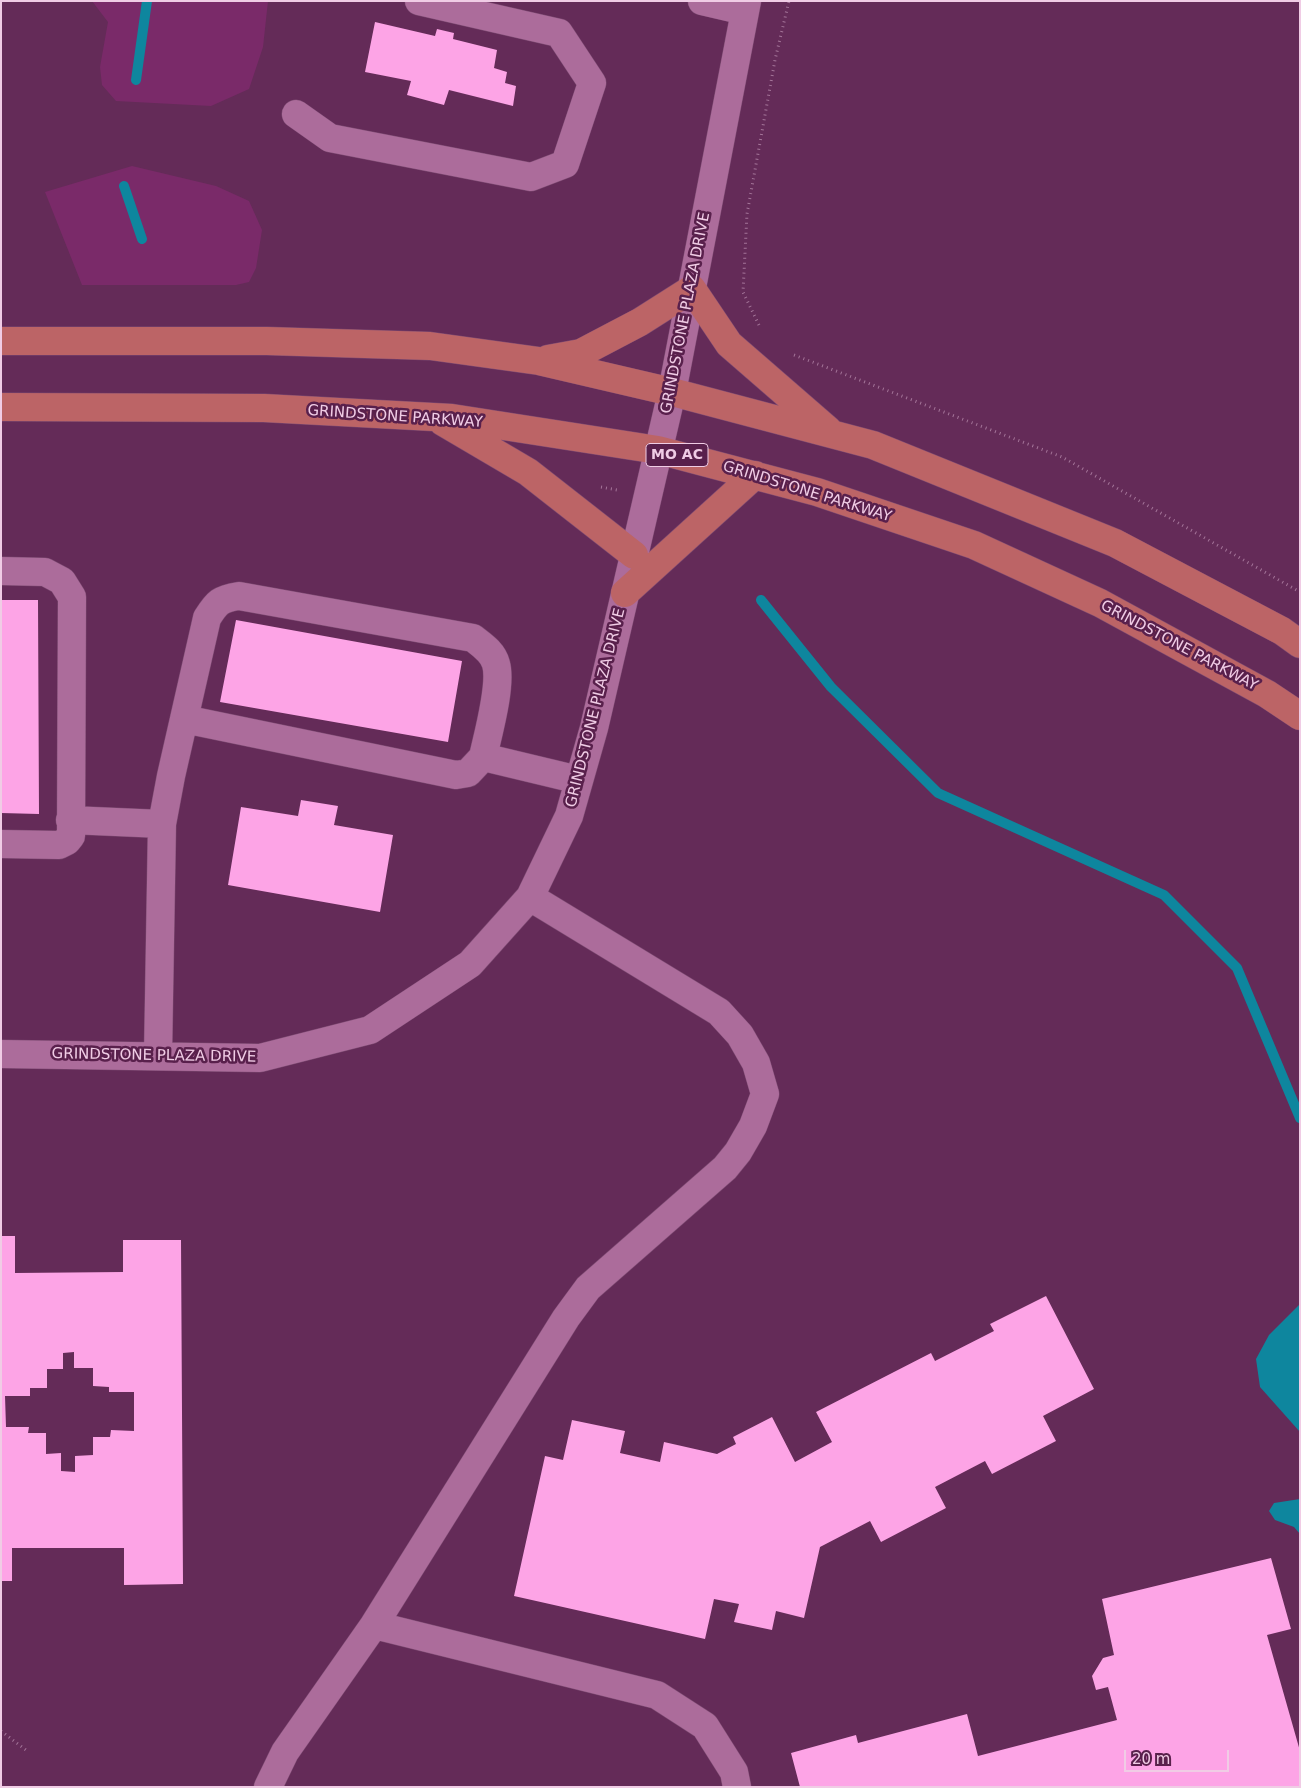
<!DOCTYPE html>
<html>
<head>
<meta charset="utf-8">
<style>
	body { margin:0 }
	#map { position:relative; width:1301px; height:1788px; overflow:hidden; background:#642b58; font-family:"DejaVu Sans",sans-serif }
	canvas { display:block }
	.frame { position:absolute; inset:0; border:2px solid #f0cce5; pointer-events:none }
	.scale { position:absolute; left:1124px; top:1750px; width:105px; height:22px; box-sizing:border-box; border:2px solid #f0cce5; border-top:0; padding-left:6px; font-size:15px; line-height:18px; white-space:nowrap; color:#f0cce5; -webkit-text-stroke:4px #59204c; paint-order:stroke }
</style>
</head>
<body>
<div id="map">
<canvas width="1301" height="1788"></canvas>
<div class="frame"></div>
<div class="scale">20 m</div>
</div>
<script>
const g = document.querySelector('canvas').getContext('2d');
g.lineJoin = 'round';
function fillPath(path, color) { g.fillStyle = color; g.fill(path, 'evenodd'); }
function strokePath(path, color, width, dash) { g.strokeStyle = color; g.lineWidth = width; g.lineCap = dash ? 'butt' : 'round'; g.setLineDash(dash || []); g.stroke(path); }
function drawText(font, color, halo, rows, align = 'center') {
  g.font = font + ' "DejaVu Sans",sans-serif'; g.lineWidth = 5; g.setLineDash([]); g.textBaseline = 'middle'; g.strokeStyle = halo; g.fillStyle = color; for (const [text, x, y, turn = 0] of rows) {
    g.save(); g.translate(x, y); g.rotate((+turn || 0) * Math.PI / 180); g.textAlign = isNaN(turn) ? turn : align; if (halo) g.strokeText(text, 0, 0); g.fillText(text, 0, 0); g.restore();
  }
}
fillPath(new Path2D(`
	M92,1h176l-5,46 -14,42 -38,17 -95,-5 -14,-16 -2,-18 8,-45z
	M132,166l84,20 33,15 13,29 -6,38 -7,14 -13,3h-154l-37,-93z`), '#7a2a69');
fillPath(new Path2D(`
	M1300,1304v128l-40,-45 -4,-28 13,-24z
	M1300,1499v35l-6,-7 -19,-7 -6,-9 5,-8z`), '#0e869e');
strokePath(new Path2D(`
	M136,80l11,-79
	M124,186l18,53
	M761,600l70,87 107,106 226,102 73,73 63,150`), '#0e869e', 10);
fillPath(new Path2D(`
	M375,22l60,14 2,-7 17,4 -1,6 44,11 -3,18 13,4 -2,11 11,3 -3,20 -64,-16 -5,15 -37,-10 4,-14 -46,-9z
	M1,600h37l1,214 -38,-1z
	M236,620l226,41 -14,81 -228,-40z
	M301,800l37,6 -4,19 59,10 -13,77 -152,-27 13,-78 57,9z
	M1,1236h14v37l108,-1v-32h58l2,344 -59,1v-37h-112v33h-11zM74,1352v16h19v18l16,1v5h25v39l-23,-1 -1,7h-17v18l-18,1v16l-14,-1v-18l-15,1v-21h-18l1,-6h-23l-1,-31h25v-8h17v-19h16v-16z
	M1046,1296l48,93 -51,27 13,25 -64,33 -7,-13 -50,26 11,21 -65,34 -11,-21 -50,26 -16,71 -28,-7 -4,19 -38,-8 5,-18 -25,-5 -9,40 -191,-43 31,-140 18,4 9,-40 53,11 -5,22 40,9 4,-20 53,12 19,-10 -3,-7 39,-20 23,45 37,-20 -16,-30 115,-59 4,8 59,-30 -4,-7z
	M1271,1558l20,71 -24,6 33,116v36h-500l-9,-34 65,-18 2,8 109,-29 11,42 139,-36 -9,-33 -12,3 -4,-14 11,-18 11,-3 -12,-56z`), '#fda4e6');
const minor = new Path2D(`
	M702,1l43,10
	M296,114l34,24 201,39 34,-13 27,-81 -33,-50 -140,-32
	M1,571l44,1 17,9 10,16 -1,239 -4,5 -8,4 -58,-1
	M184,719l272,56 12,-2 15,-16
	M70,820l92,4 -4,232
	M162,824l9,-48 36,-158c10,-16 13,-19 32,-22l234,42c9,7 20,14 23,26 6,21 -8,70 -13,93l96,23
	M530,897l189,115 21,23 16,28 9,31 -12,32 -15,26 -13,16 -137,120 -22,30 -192,307 283,70 48,31 29,46 3,15
	M1,1054l259,4 110,-28 100,-66 60,-67 39,-81 25,-88 78,-336 75,-391
	M268,1787l17,-35 89,-127`);
const major = new Path2D(`
	M1,341h266l163,5 109,15 133,31 201,53 242,98 167,88 18,13
	M548,359l33,-6 59,-31 52,-33 37,55 99,86
	M1,407l263,1 188,10 206,32 159,42 157,53 126,58 167,91 33,22
	M443,422l85,50 106,83
	M625,593l130,-118`);
strokePath(minor, '#7d4b72', 29);
strokePath(major, '#7d4b72', 29);
strokePath(new Path2D(`
	M759,325l-16,-33 4,-78 28,-154 14,-59
	M794,355l268,102 238,135
	M601,487l16,3
	M1,1731l25,19`), '#a47599', 3, [1, 4]);
strokePath(minor, '#ac6c9b', 28);
strokePath(major, '#bc6466', 28);
for (const [x, y, w] of [
	[677,455,62]
]) { const box = new Path2D(); box.roundRect(x - w / 2, y - 11.5, w, 23, 4); g.fillStyle = '#59204c'; g.fill(box); strokePath(box, '#f0cce5', 1); }
drawText('bold 14px', '#f0cce5', null, [
	["MO AC",677,455]
]);
drawText('15px', '#f0cce5', '#59204c', [
	["GRINDSTONE PLAZA DRIVE",686,313,-79],
	["GRINDSTONE PARKWAY",395,417,4],
	["GRINDSTONE PARKWAY",807,492,17],
	["GRINDSTONE PARKWAY",1179,646,28],
	["GRINDSTONE PLAZA DRIVE",596,708,-76],
	["GRINDSTONE PLAZA DRIVE",154,1056,1]
]);
</script>
</body>
</html>
